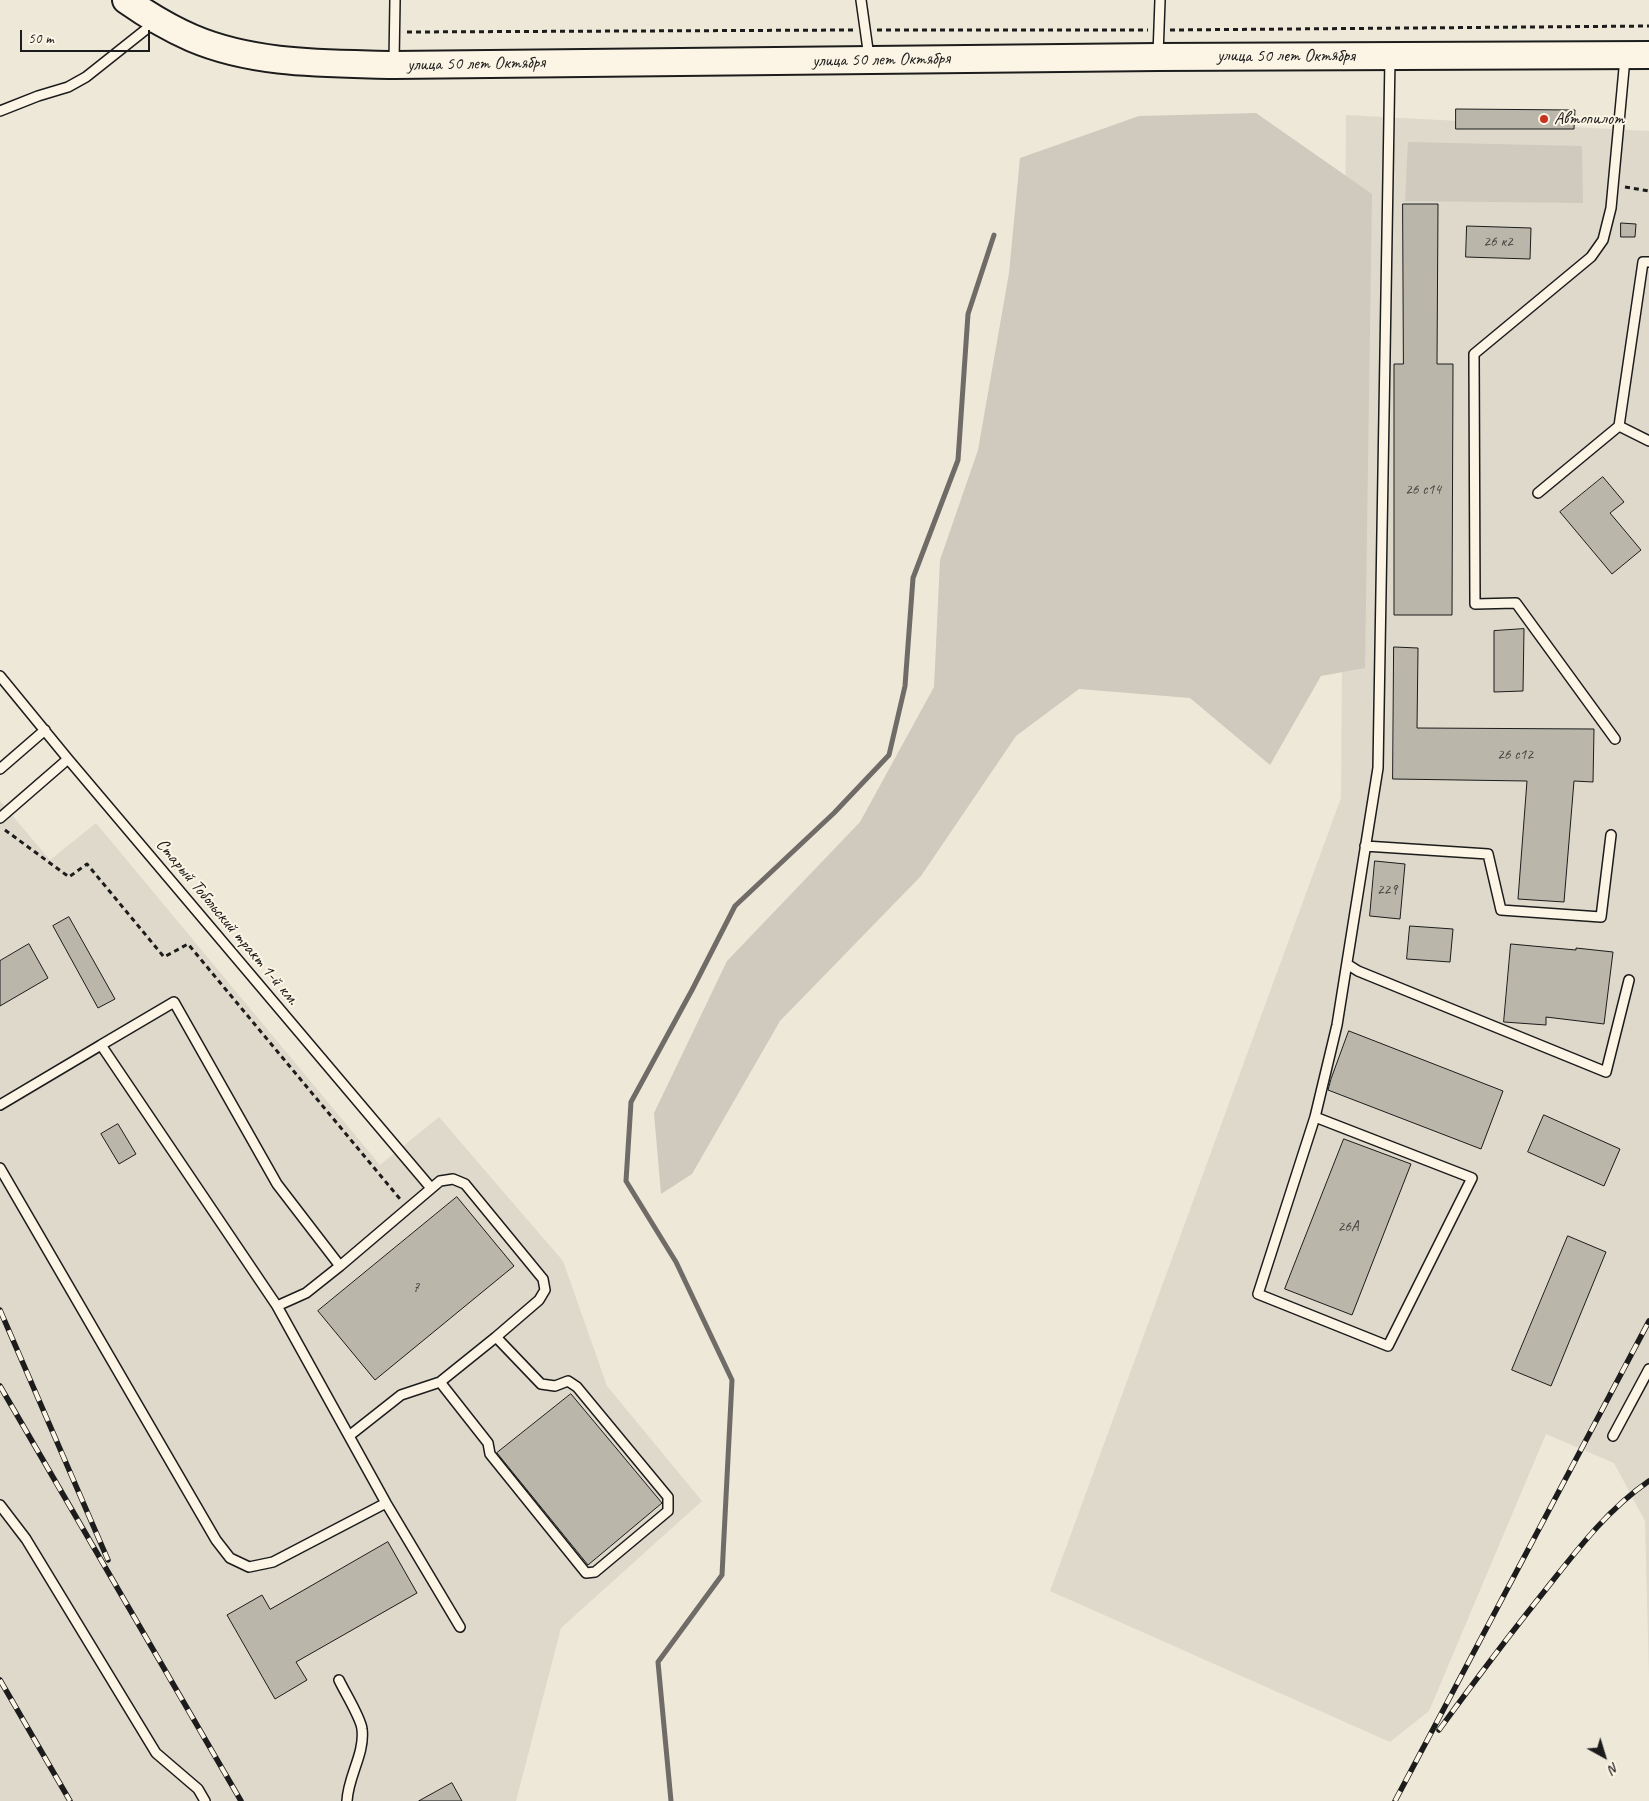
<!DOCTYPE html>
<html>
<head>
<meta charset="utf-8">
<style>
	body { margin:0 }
	#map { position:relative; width:1649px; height:1801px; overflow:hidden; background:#eee8d9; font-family:Caveat,sans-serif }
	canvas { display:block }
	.north { position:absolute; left:1579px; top:1731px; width:50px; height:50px; -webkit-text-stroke:4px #fcf5e5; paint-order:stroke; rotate:141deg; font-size:14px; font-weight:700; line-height:20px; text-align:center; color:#1c1c1c }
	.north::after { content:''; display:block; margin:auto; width:18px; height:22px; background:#1c1c1c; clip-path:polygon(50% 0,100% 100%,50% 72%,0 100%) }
	.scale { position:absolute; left:20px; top:30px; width:130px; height:22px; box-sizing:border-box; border:2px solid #1c1c1c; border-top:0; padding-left:6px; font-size:15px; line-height:18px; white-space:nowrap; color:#1c1c1c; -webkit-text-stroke:4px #fcf5e5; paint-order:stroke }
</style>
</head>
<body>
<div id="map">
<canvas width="1649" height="1801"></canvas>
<div class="north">N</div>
<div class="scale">50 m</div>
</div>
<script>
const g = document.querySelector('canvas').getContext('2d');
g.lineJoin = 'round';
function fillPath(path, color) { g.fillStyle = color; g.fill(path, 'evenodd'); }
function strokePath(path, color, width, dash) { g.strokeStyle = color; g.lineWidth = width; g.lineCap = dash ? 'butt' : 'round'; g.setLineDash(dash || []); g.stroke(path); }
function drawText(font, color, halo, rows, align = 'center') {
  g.font = font + ' Caveat,sans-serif'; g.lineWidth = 4; g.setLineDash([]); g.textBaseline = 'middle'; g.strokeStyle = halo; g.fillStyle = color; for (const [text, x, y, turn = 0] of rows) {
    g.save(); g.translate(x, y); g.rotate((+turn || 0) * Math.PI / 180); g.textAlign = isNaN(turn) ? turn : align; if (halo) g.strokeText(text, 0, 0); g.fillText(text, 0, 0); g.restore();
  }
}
fillPath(new Path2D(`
	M1346,115l303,16v1546l-4,-156 -31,-58 -68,-29 -117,277 -39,31 -340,-151 291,-793z
	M0,801l50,59 46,-37 284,342 59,-48 124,144 44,125 95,115 -141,127 -45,173h-516z`), '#ded9cb');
fillPath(new Path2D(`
	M1256,113l116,81 -7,474 -44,8 -51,89 -80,-67 -111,-9 -63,47 -95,140 -141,145 -88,153 -31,20 -7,-81 73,-152 133,-139 74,-135 6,-127 38,-110 31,-177 11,-115 119,-42z
	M1408,142l174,4 1,57 -178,-2z`), '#cfcabd');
strokePath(new Path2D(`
	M671,1801l-13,-139 64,-87 10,-195 -56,-118 -50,-81 5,-79 61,-112 43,-84 99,-93 55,-58 16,-69 8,-108 45,-118 10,-146 26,-79`), '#6f6c67', 5);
const building = new Path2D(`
	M1456,109l119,1 -1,19h-118z
	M1403,204h35l-1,160h16l-1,251h-58v-251h9z
	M1621,223l15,1 -1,13h-14z
	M1467,226l64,2 -1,31 -64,-2z
	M1603,477l21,25 -14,11 31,37 -29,24 -52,-62z
	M1524,629l-1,62 -29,1v-61z
	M1394,647l24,1 -1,80 177,1 -1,53 -19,-1 -10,121 -46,-3 9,-118 -134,-2z
	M1375,861l30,3 -5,55 -30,-3z
	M69,917l46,82 -17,9 -45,-82z
	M1410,926l43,3 -3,33 -43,-3z
	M29,944l19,34 -48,28v-45z
	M1511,944l65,6v-2l37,4 -9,72 -58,-7v8l-42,-3z
	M1349,1031l154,60 -22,58 -153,-59 3,-11z
	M1544,1115l76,34 -16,37 -76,-34z
	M118,1124l18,30 -17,10 -18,-30z
	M1344,1139l67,25 -59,151 -67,-26z
	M457,1197l57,69 -139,114 -57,-69z
	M1568,1236l38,16 -55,134 -39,-16z
	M571,1394l91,109 -74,62 -91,-112z
	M388,1542l29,51 -121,69 11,18 -32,19 -48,-84 35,-20 8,14z
	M452,1783l10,18h-43z`);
fillPath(building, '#bab6aa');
strokePath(building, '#1c1c1c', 1);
const service = new Path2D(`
	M861,0l8,57
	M1158,55l2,-55
	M394,62l1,-62
	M0,111l38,-15 30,-9 18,-10 68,-54
	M1649,262h-6l-24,164 30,15
	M1538,493l81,-67
	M0,676l68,83 363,429
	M1615,739l-99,-136 -41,1 -1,-250 117,-97 12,-17 8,-32 14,-150
	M0,769l45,-39
	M0,818l68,-59
	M1365,846l123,8 13,56 100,7 10,-82
	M1347,964l11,7 248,101 23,-92
	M101,1045l73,-43 103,182 63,82
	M0,1105l101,-60 176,261 109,197 74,124
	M1315,1117l157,61 -84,168 -130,-52 57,-177 22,-92 41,-257 12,-710
	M0,1168l216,372 14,18 19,9 24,-5 113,-59
	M277,1306l29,-13 34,-27 100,-85 13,-2 12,5 78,95 2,11 -6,10 -43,37 45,47 14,2 13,-5 9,6 91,110v14l-73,61 -9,1 -96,-119 -2,-11 -48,-61 56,-45
	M349,1436l52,-41 39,-13
	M1613,1436l36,-67
	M0,1505l26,34 130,214 42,36 7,12
	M339,1680c5,11 22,38 23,49 3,25 -14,47 -15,72`);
const secondary = new Path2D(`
	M126,0c20,14 43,28 66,38 63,27 135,25 202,27l764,-8 491,-2`);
strokePath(service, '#1c1c1c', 12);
strokePath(secondary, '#1c1c1c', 30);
strokePath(new Path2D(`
	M877,30h271
	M1170,30l479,-4
	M407,32l446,-2
	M1625,187l24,4
	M5,830l64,47 18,-13 77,93 24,-13 212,255`), '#1c1c1c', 3, [5, 4]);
strokePath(service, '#fcf5e5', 9);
strokePath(secondary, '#fcf5e5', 26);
const rail = new Path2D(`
	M0,1310l108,250
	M0,1386l241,415
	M0,1680l70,121
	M1439,1730c35,-48 71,-96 108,-142 30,-38 61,-79 102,-107
	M1395,1801l254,-480`);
strokePath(rail, '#1c1c1c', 5.5);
strokePath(rail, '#fcf5e5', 4, [11]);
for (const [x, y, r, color] of [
	[1544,119,5,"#c8321e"]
]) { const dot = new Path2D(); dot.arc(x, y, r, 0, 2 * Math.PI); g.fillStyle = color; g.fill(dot); strokePath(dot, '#fcf5e5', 2); }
drawText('15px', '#444240', null, [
	["26 к2",1498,242],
	["26 с14",1423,490],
	["26 с12",1515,755],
	["229",1387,890],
	["26А",1348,1227],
	["7",416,1288]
]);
drawText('18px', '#1c1c1c', '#fcf5e5', [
	["улица 50 лет Октября",1286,56],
	["улица 50 лет Октября",881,60,-1],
	["улица 50 лет Октября",476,64,-1],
	["Старый Тобольский тракт 1-й км.",227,922,50]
]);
drawText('18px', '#1c1c1c', '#fcf5e5', [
	["Автопилот",1554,119]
], 'left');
</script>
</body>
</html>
